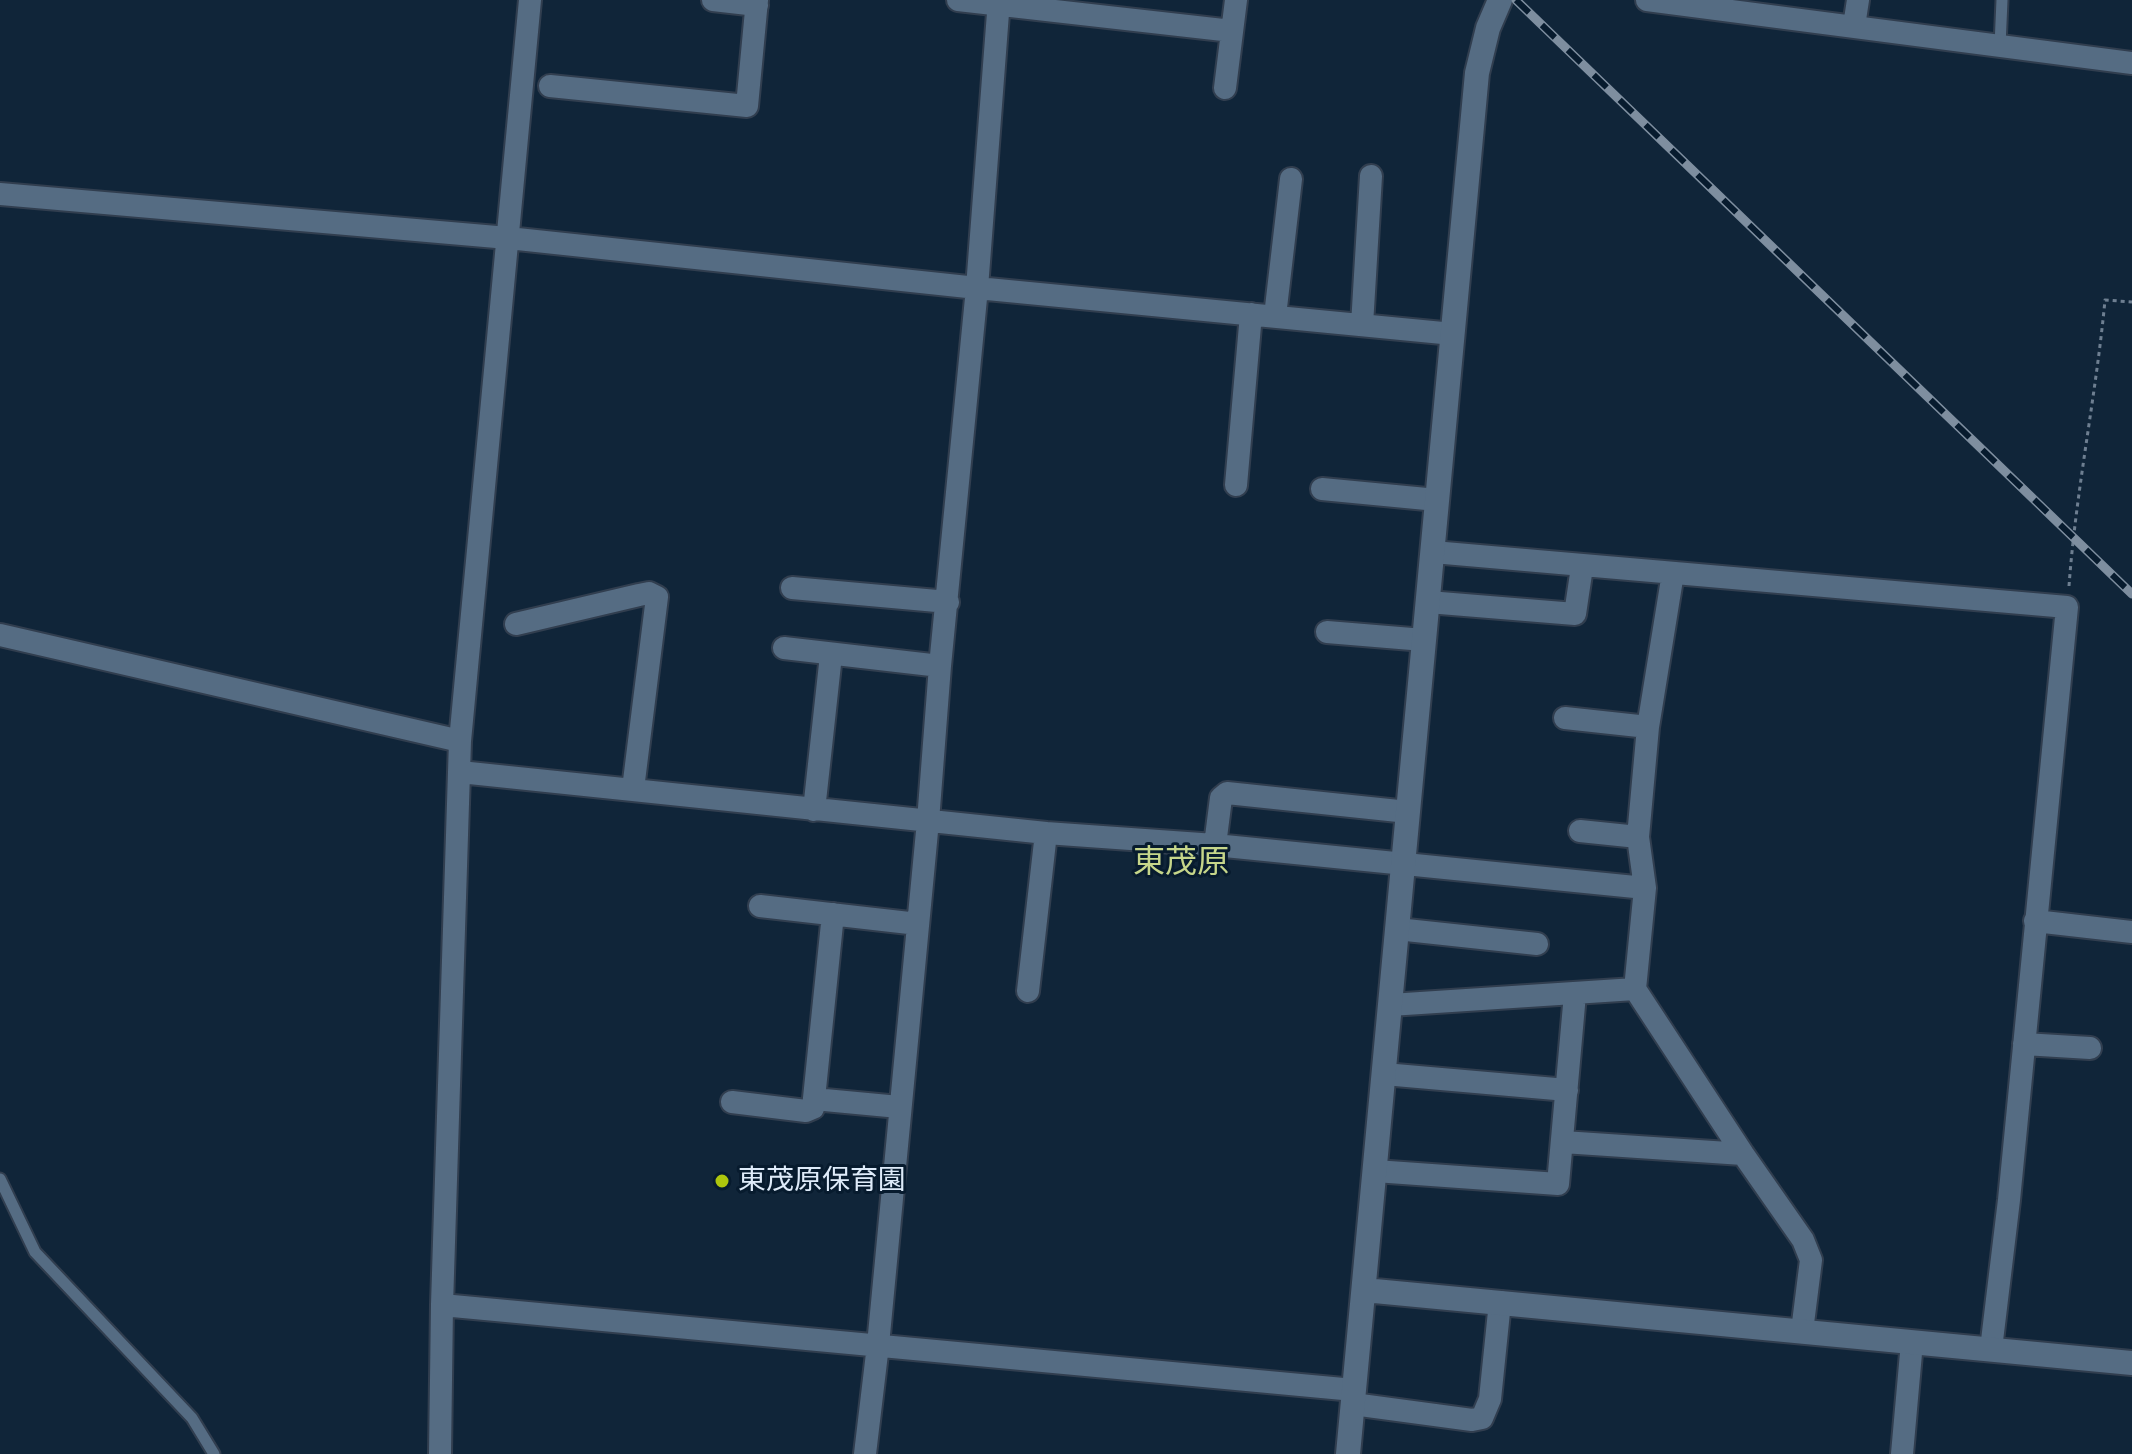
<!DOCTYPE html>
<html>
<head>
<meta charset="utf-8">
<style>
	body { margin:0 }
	canvas { display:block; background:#102539 }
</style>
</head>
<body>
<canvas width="2132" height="1454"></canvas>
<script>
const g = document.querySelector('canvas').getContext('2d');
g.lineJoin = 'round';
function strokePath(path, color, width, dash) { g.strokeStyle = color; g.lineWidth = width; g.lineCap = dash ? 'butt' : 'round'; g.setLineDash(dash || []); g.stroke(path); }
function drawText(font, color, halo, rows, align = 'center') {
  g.font = font + ' "IBM Plex Serif","Noto Sans JP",serif'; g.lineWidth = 6; g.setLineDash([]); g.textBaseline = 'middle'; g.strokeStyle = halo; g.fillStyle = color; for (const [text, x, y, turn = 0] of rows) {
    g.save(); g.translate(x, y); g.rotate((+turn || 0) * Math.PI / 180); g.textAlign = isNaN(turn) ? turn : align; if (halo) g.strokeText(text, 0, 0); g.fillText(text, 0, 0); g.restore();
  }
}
const service = new Path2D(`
	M2000,46l2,-46
	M0,1179l35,73 157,166 22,36`);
const minor = new Path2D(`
	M713,0l44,5
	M958,0l274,31
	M1647,0l485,63
	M1854,26l4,-26
	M550,86l197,20 10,-106
	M1225,88l11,-88
	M0,194l508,44 469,50 476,46
	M1275,316l16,-137
	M1362,325l9,-149
	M1236,485l15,-171
	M1322,489l115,11
	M1433,552l634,55 -58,593 -18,149
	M1673,573l-25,154 -10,110 7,51 -10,101 108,165 60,86 8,20 -9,71
	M792,588l156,14
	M1428,602l147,12 7,-47
	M516,624l123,-29 10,-2 8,4 -24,192
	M1327,632l97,8
	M0,635l460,106
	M784,648l156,18
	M1565,718l83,9
	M460,772l586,61 169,12 430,43
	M814,810l17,-155
	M1580,831l58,6
	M1215,845l6,-47 6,-5 181,19
	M760,906l158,18
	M2035,921l97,11
	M1397,929l140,15
	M1028,991l18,-158
	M1390,1005l245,-16
	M2024,1044l66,4
	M1384,1074l183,16
	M814,1099l85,8
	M732,1102l74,9 7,-3 20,-194
	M1563,1142l180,12
	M1375,1171l183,13 17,-190
	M442,1305l912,85
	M1353,1404l119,16 10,-2 8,-19 10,-97
	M440,1454l2,-149 18,-564 70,-741
	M865,1454l13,-109 50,-524 12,-155 37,-378 22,-288
	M1902,1454l10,-112`);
const tertiary = new Path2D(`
	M1364,1290l768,73
	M1348,1454l129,-1381 11,-45 12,-28`);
strokePath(service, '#313e4f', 15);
strokePath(minor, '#313e4f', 26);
strokePath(tertiary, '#313e4f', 28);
strokePath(new Path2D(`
	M2069,586c7,-96 27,-190 36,-286l27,2`), '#6e7f91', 3, [4, 4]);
strokePath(service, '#556c83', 11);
strokePath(minor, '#556c83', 22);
strokePath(tertiary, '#556c83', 24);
const rail = new Path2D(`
	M1516,0l616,594`);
strokePath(rail, '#7e8e9f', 9);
strokePath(rail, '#071b2e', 6, [18]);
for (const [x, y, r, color] of [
	[722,1181,8,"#adc60d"]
]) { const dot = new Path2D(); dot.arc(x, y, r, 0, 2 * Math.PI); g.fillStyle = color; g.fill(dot); strokePath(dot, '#071b2e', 3); }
drawText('28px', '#deebf9', '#071b2e', [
	["東茂原保育園",738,1181]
], 'left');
drawText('32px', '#c6d68a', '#071b2e', [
	["東茂原",1181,863]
]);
</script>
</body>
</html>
